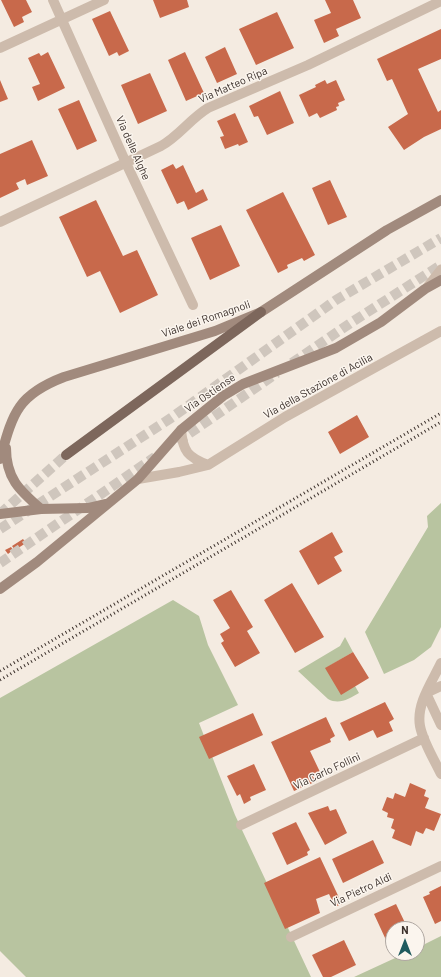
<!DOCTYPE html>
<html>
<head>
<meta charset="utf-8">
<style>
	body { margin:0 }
	#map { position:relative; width:441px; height:977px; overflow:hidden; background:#f4ebe1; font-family:Barlow,sans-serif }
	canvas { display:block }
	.north { position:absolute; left:385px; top:921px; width:40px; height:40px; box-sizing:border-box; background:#fbf5ee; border:1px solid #aea6a0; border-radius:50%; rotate:0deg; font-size:11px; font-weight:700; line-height:16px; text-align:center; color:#3b302b }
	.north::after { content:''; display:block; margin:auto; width:14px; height:18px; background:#1f5a5e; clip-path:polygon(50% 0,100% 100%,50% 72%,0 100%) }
</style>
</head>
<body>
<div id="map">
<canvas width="441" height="977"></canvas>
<div class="north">N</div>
</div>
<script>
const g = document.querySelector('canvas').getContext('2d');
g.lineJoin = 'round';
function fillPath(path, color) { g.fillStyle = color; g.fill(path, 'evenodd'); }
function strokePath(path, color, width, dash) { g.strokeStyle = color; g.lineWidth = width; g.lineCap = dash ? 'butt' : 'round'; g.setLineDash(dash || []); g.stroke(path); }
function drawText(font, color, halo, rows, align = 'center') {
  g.font = font + ' Barlow,sans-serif'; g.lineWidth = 3; g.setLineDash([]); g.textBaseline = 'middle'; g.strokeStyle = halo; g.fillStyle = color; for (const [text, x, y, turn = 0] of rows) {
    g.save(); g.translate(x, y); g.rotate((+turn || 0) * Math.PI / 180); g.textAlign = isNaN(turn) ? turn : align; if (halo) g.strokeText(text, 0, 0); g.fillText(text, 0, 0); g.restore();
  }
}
fillPath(new Path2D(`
	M441,503v124l-10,20 -17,13 -30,14 -19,-42 63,-105 -1,-11z
	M173,600l26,16 9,29 30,60 -39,18 36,92 76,162h-285l-26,-26v-253z
	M345,637l8,15 -27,16 29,18 4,7c-10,6 -20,12 -31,6l-30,-28 42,-25z
	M441,936v41h-87l52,-24h11v-5z`), '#b8c4a0');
fillPath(new Path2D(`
	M1,0h25l6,12 -10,5 2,5 -10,5z
	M153,0h34l2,7 -29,11z
	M325,0h28l8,18 -25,11 3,7 -15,7 -10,-23 17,-7z
	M110,11l19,40 -10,5 -2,-4 -8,4 -17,-37z
	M277,12l17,36 -38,17 -17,-36z
	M441,29v30l-23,10 20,43 3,-2v19l-17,8 -20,13 -16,-23 20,-13 -16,-35 -5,2 -10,-22z
	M225,47l12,27 -20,9 -12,-26z
	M48,52l17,36 -27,13 -6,-14 8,-3 -12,-26 11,-5 2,3z
	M185,52l19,41 -18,8 -18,-41z
	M150,73l17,38 -29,13 -17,-39z
	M0,80l8,19 -8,3z
	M325,80l2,4 9,-4 9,20 -7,3 1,3 -3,1 1,3 -17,8 -3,-5 -8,4 -10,-22 17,-8 -1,-2z
	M280,91l14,32 -27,12 -9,-19 -4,1 -5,-11z
	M79,100l18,41 -20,9 -19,-41z
	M235,113l13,29 -9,4 -1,-2 -13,5 -5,-12 4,-1 -7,-15z
	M32,140l16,36 -21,9 -2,-6 -9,4 3,6 -19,9v-44z
	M173,164l3,5 7,-4 13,28 7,-4 5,11 -20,10 -4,-9 -7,3 -16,-34z
	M330,180l17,37 -19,8 -16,-37z
	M283,192l32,63 -11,6 -2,-3 -15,7 1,3 -10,5 -32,-63z
	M96,200l27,56 14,-6 21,45 -38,18 -20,-42 -13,6 -28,-60z
	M221,225l19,41 -30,14 -19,-42z
	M357,415l12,22 -29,17 -12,-22z
	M332,532l11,20 -9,5 8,14 -24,14 -19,-34z
	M23,539l3,4 -11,7 -3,-4z
	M11,547l2,3 -5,4 -3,-4z
	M292,583l32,54 -29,16 -31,-53z
	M231,590l22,37 -6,4 13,22 -25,14 -14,-24 3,-2 -4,-7 10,-6 -17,-28z
	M353,652l16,26 -28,17 -16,-27z
	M385,702l9,17 -5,3 4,9 -16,7 -4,-8 -24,11 -9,-18z
	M253,713l10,22 -54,24 -10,-22z
	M326,717l9,19 -5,3 1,3 -21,9 10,21 -5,3 2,6 -23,10 -23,-49z
	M254,764l12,26 -16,7 1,3 -7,4 -4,-10 -3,2 -10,-20z
	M410,783l16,7 -2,6 5,2 -4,10 16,6 -7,17 -8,-3 -3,6 -7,-3 -5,15 -19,-8 3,-8 -4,-2 3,-9 -7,-2 1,-4 -6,-3 5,-13 6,2 2,-6 10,4z
	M328,806l2,5 6,-2 11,24 -22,12 -17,-32z
	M296,822l14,28 -3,2 1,3 -21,10 -15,-32z
	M373,840l11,23 -41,20 -11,-24z
	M320,857l22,47 -7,3 -6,-13 -13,5 4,14 -35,16 -21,-46z
	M441,886v35l-6,3 -12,-27 7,-3 -1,-2z
	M396,904l12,25h-15v8l-7,3 -12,-26z
	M344,940l12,25 -25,12h-8l-11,-22z`), '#c8694b');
strokePath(new Path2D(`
	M292,363l60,-41 89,-57
	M177,442l100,-69
	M0,563l155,-106`), '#cfc6bd', 10, [10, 5]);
strokePath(new Path2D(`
	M0,514l66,-59
	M0,529l171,-111 165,-118 105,-62`), '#cfc6bd', 10, [10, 5]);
strokePath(new Path2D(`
	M426,288l15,-19`), '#cdbbac', 9);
strokePath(new Path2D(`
	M53,0l73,163 67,142
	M0,48l104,-48
	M0,222l161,-76c18,-10 29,-27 47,-38l100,-43 133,-64
	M208,465l77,-48 156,-86
	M138,479l41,-7 29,-7c-20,-8 -25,-13 -27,-35
	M441,663c-9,19 -25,41 -21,63 3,16 14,33 21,48
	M426,693l15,32
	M426,693l15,-7
	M241,825l183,-87
	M291,937l150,-71`), '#cdbbac', 10);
strokePath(new Path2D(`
	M6,448c0,30 13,42 35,61
	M0,459c13,-46 17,-64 64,-82l151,-46 46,-19 126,-82 54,-30
	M0,514l41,-5 47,-1 17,-4
	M0,589l37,-27 101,-83 43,-49 42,-34 20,-12 93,-36 45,-26 44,-33 16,-9`), '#a18a7d', 10);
strokePath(new Path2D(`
	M66,455l195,-143`), '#7d675c', 10);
strokePath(new Path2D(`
	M0,671l441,-258
	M0,680l441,-258`), '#3b302b', 3, [1, 3]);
drawText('11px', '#3b302b', '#fbf5ee', [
	["Via Matteo Ripa",233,85,-24],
	["Via delle Alghe",133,148,66],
	["Viale dei Romagnoli",206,319,-19],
	["Via della Stazione di Acilia",318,386,-29],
	["Via Ostiense",210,393,-35],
	["Via Carlo Follini",327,771,-25],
	["Via Pietro Aldi",361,890,-25]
]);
</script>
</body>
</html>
